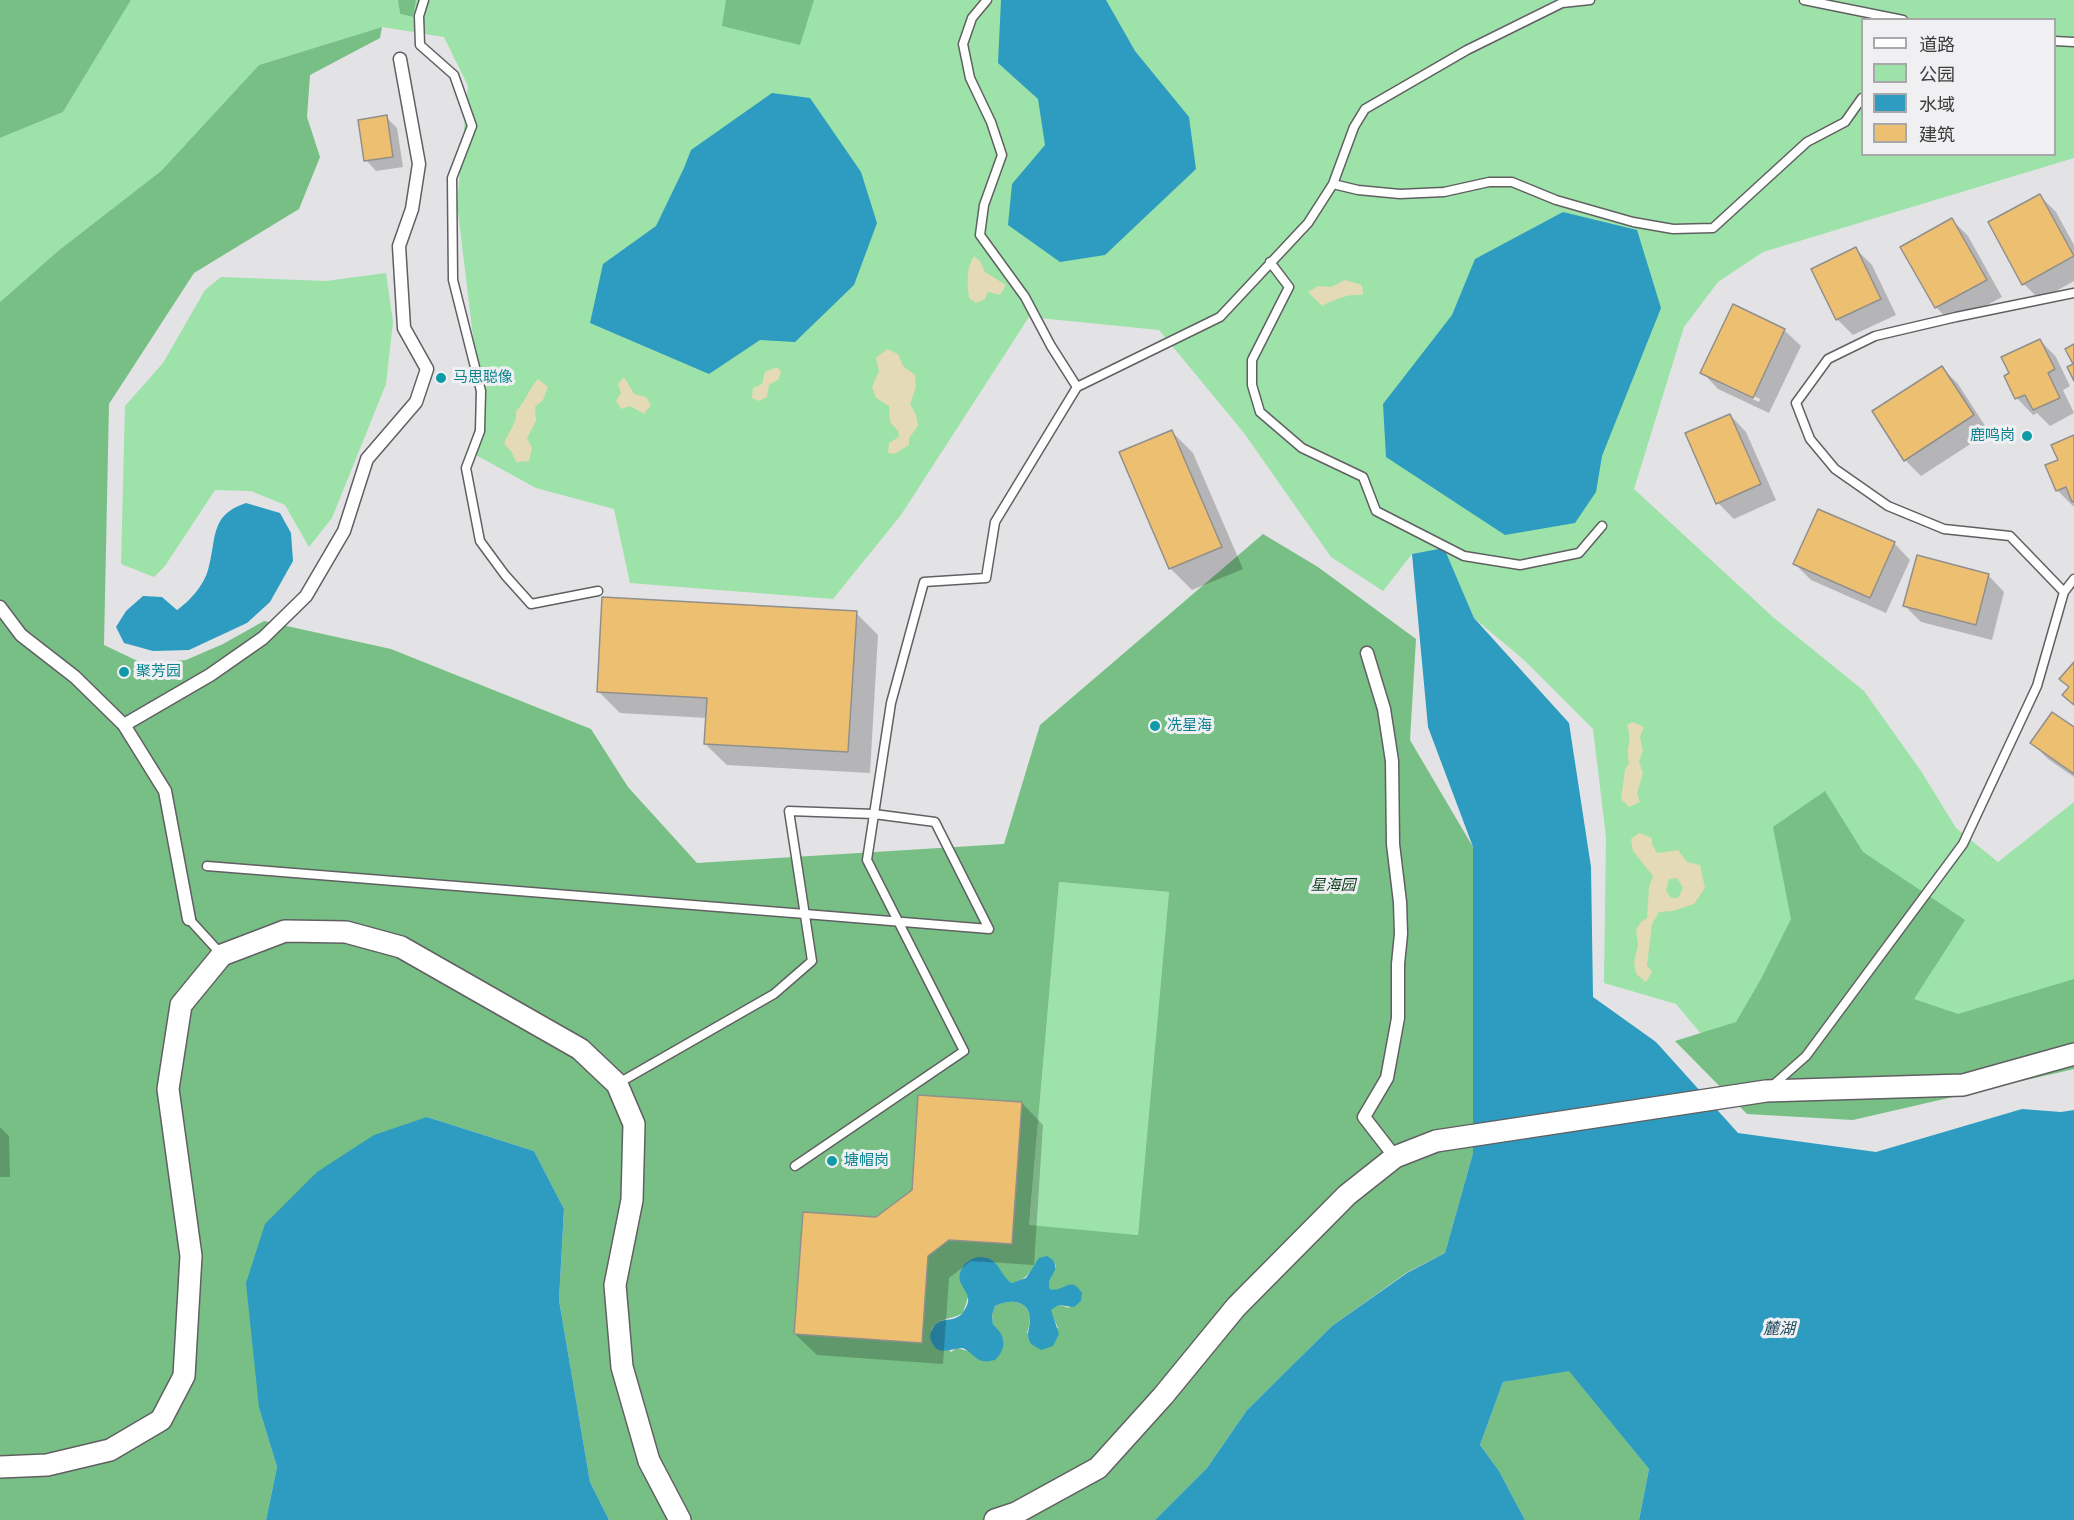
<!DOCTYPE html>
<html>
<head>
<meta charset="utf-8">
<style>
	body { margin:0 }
	#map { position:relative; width:2074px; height:1520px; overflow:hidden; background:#e3e3e6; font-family:"Libre Baskerville","Noto Sans SC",serif }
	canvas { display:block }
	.legend { position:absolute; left:1861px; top:18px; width:195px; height:138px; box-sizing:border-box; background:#f0f0f3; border:2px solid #a8a8aa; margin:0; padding:8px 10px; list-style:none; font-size:18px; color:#3c3c3d }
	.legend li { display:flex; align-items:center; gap:12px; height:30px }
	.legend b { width:30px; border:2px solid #a8a8aa }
</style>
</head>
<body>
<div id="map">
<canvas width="2074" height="1520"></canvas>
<ul class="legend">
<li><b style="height:8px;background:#fff"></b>道路</li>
<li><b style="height:16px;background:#9ce2a9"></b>公园</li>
<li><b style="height:16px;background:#2e9bc1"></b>水域</li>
<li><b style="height:16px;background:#edbf71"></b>建筑</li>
</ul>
</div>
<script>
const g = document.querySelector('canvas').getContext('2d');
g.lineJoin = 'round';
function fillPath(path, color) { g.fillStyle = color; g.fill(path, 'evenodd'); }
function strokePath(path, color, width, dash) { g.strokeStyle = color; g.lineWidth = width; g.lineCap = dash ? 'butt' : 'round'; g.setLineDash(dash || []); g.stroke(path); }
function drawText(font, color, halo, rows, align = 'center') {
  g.font = font + ' "Libre Baskerville","Noto Sans SC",serif'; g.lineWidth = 6; g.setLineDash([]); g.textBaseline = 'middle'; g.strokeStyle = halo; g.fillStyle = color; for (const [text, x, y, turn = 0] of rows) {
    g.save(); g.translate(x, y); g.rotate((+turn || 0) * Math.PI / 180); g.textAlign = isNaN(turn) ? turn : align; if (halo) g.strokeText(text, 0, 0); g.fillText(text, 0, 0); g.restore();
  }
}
fillPath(new Path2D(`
	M131,0h267l2,14 12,3 4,-17h1658v158l-311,94 -45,30 -34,45 -50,162 140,129 90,73 57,80 35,57 42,34 76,-60v240l-347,23 -51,-61 -72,-21 2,-146 -13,-108 -69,-69 -50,-42 -30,-69 -32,5 -29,37 -52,-34 -87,-124 -85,-103 -130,-13 -128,198 -68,84 -203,-16 -16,-74 -78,-21 -62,-34 2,-93 -19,-157 11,-118 -24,-49 -62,-10 -123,38 -98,106 -103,80 -58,51v-164l63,-26zM1862,20h192v134h-192z
	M386,273l7,49 -7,62 -54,134 -23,29 -24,-42 -34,-14 -36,-1 -50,76 -11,11 -33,-13 4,-158 38,-43 42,-73 16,-13 105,4z
	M1059,882l110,10 -31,343 -109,-9z`), '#9ce2a9');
fillPath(new Path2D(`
	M0,0h131l-68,112 -63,26z
	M398,0h18l-3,17 -13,-3z
	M726,0h88l-14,45 -78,-19z
	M382,27l-2,11 -70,37 -3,42 13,40 -21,52 -105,64 -85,131 -5,241 40,19 42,-4 37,-16 41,-23 127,28 200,80 37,58 69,76 307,-19 36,-119 223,-191 55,33 98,72 -6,101 63,107v306l-28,100 -39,20 -74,53 -85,84 -40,58 -52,52h-546l-19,-38 -31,-182 5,-91 -30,-58 -107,-34 -168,291 18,59 -11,53h-266v-1218l58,-51 103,-80 98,-106zM1059,882l110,10 -31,343 -109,-10zM982,1257c19,4 16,19 30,26 18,-3 19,-17 31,-26l10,3 3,6 -8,18 2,5 5,2 15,17 -11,-3 -9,5 8,18 -31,5c1,-4 3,-10 3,-15 -2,-19 -22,-19 -35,-12l-3,9 1,10 -25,26 -11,-3 -6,4 -20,-22c7,-13 21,-10 32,-17l5,-16 -8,-24 8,-12z
	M1825,791l38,61 102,68 -51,79 44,15 116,-35v90l-221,51 -106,-6 -72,-73 61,-19 25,-43 30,-60 -18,-92z
	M1569,1370l80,99 -10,51h-114l-26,-49 -19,-26 23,-63z`), '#77bf85');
fillPath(new Path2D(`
	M974,256l6,5 5,11 21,13 -6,10 -12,-3 -3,7 -9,4 -7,-5c-2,-15 -3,-29 5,-42z
	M1345,280l17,5 1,10c-15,-1 -27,4 -41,11l-14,-14 10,-6 13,1z
	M887,349l11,5 5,12 12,9 1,12 -6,17 6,11 2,11 -9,12v7l-14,9 -7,-1 1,-10 10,-6 -1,-6 -8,-9 -1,-16 -13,-8 -4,-11 7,-16 -3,-13z
	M777,367l4,5 -2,7 -10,6 -2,12 -8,4 -7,-3 1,-10 9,-4 3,-12z
	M624,377l10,17 12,3 5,8 -7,9 -14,-8 -9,3 -5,-8 5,-8 -3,-9z
	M538,379l10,8 -5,13 -8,7 1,14 -9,17 5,10 -3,13 -13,1 -5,-11 -7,-7c4,-13 13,-18 12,-33 10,-10 12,-21 22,-32z
	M1633,722l11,5 -4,10 3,13 -4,12 4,11 -6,20 3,9 -11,5 -8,-8 4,-30 4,-6c-4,-17 4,-20 -2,-38z
	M1639,833l13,5v6l5,9 21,-3 9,12 13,3 5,23 -11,16 -21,7 -14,1 -7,12 -5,41 5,7 -6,10 -10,-8 -2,-12 4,-17 -2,-15 5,-8 6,-4 2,-31 4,-11 -20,-25 -2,-12zM1677,878l6,10 -5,10h-7l-5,-8 3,-11z`), '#e4dab5');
fillPath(new Path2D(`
	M1001,0h105l29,51 54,66 7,52 -91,86 -45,7 -52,-37 4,-41 33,-39 -7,-46 -40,-36z
	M772,93l38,5 51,74 16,51 -23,62 -59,57 -35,-2 -51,34 -119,-51 13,-59 53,-38 28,-58 7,-18z
	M1563,212l74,18 24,78 -59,148 -6,36 -21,31 -70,12 -119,-78 -3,-53 69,-89 23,-56z
	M246,503l34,10 11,20 2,28 -23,41 -23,21 -58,27 -36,1 -29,-8 -8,-16 10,-16 17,-15 19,1 15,13c12,-8 27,-25 31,-40 9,-31 1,-55 38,-67z
	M1444,548l30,70 95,105 22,144 2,130 63,45 82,91 138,19 146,-43 39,3 13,-2v410h-435l10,-51 -80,-98 -66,11 -23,63 19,26 26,49h-370l52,-52 40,-58 85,-84 75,-53 38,-20 28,-100v-306l-45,-120 -16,-173z
	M427,1117l107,34 30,58 -5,91 31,182 19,38h-343l11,-53 -18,-59 -13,-125 19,-59 52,-52 57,-37z
	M1047,1256l6,4c8,13 -8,17 -3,29 14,4 20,-15 32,4l-1,8 -7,6 -15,-2 -8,5 8,24 -6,12 -12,4 -10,-6c-6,-10 -1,-15 -1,-25 -1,-20 -21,-20 -35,-13l-3,9 1,10c13,10 14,24 2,35 -20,5 -18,-5 -32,-12 -14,0 -27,11 -33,-11 4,-26 24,-10 34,-26 2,-3 5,-9 4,-13 -1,-6 -6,-11 -8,-17 -3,-15 13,-28 27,-23 13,4 14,19 25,25l14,-5 13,-20z`), '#2e9bc1');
fillPath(new Path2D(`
	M386,117l11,11 6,39 -27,4 -10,-11z
	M2040,196l16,16 18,33v36l-34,19 -16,-16z
	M1952,220l16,16 34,61 -50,27 -16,-17z
	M1856,249l16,16 24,50 -43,20 -16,-16z
	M1784,330l17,16 -32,67 -51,-24 -16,-17zM1719,380l41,19 -1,3 -40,-19z
	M2040,340l16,17 14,29 -7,4 11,23 -24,13 -13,-13 -4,2 -16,-17 -11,-22 5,-2z
	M1942,368l16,16 31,48 -68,44 -16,-16z
	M1730,415l16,17 30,68 -42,19 -16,-16z
	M1172,432l21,21 50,116 -51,21 -22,-22z
	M2074,437v70l-17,-17 -10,-24 13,-5z
	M1894,543l16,17 -24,53 -75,-33 -16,-16z
	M1988,575l16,17 -12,48 -71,-18 -16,-16z
	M856,613l22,22 -8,138 -143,-8 -22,-21 2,-26 -87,-5 -22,-22z
	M2074,728v49l-26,-18 -16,-16z
	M1022,1103l21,22 -9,140 -63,-4 -22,17 -6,86 -126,-9 -22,-21 81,-115z
	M0,1127l9,9 1,41h-10z`), '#0003');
const building = new Path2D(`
	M387,115l6,42 -29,4 -6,-41z
	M2040,194l34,62 -52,29 -34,-63z
	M1952,218l35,62 -52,28 -35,-61z
	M1856,247l25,52 -45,21 -25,-51z
	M1733,304l52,25 -32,69 -53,-25z
	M2040,339l15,30 -7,4 12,25 -27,12 -8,-15 -10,4 -11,-23 5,-3 -8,-16z
	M2074,344v37l-7,-14 6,-3 -8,-15z
	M1942,366l32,49 -70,46 -32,-50z
	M1730,414l31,70 -45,20 -31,-71z
	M1172,430l50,117 -53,22 -50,-117z
	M2074,435v66l-2,1 -6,-15 -10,4 -11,-26 13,-5 -7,-15z
	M1818,509l77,33 -25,56 -77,-34z
	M1917,555l72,19 -13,51 -73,-19z
	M602,597l255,14 -9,141 -144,-8 3,-46 -110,-6z
	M2074,662v43l-12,-10 7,-8 -10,-8z
	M2052,712l22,15v47l-44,-31z
	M918,1095l104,7 -10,142 -63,-4 -21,16 -6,87 -128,-9 9,-122 73,5 36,-27z`);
fillPath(building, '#edbf71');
strokePath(building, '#918f8d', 1.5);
const service = new Path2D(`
	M424,0l-5,16 1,29 34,30 18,51 -20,52 1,102 28,111 -1,40 -14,37 14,73 25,34 26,29 67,-13
	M1804,0l99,20
	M2054,41l20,1
	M1333,184l25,6 42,4 44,-2 45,-10h23l44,18 77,22 40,7 40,-1 94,-86 38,-20 17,-24
	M1270,262l19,25 -37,73v25l8,27 42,36 61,29 13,34 88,45 56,9 59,-12 23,-27
	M1077,387l143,-70 88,-94 25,-39 21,-57 11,-18 102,-59 95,-47 28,-3
	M2064,592l-54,-56 -66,-7 -56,-23 -53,-37 -25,-30 -14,-36 32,-44 47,-23 81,-19 118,-24
	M207,866l598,48 184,15 -54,-107 -61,-8 -85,-3 23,150 -38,33 -157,90
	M189,919l32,35
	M1771,1087l35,-31 157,-212 74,-158 27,-94 10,-13
	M795,1166l169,-115 -97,-191 24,-157 33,-121 62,-4 9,-56 82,-135 -26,-41 -26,-49 -45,-62 4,-30 18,-50 -11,-33 -21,-44 -7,-34 9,-26 15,-18`);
const pedestrian = new Path2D(`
	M0,607l21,28 54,42 49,48
	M1367,653l17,56 8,52 1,83 7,58 1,32 -3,30v54l-11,60 -23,39 31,40
	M189,919l-24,-128 -41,-66 86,-50 53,-37 43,-42 38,-65 23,-72 49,-57 11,-33 -23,-41 -5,-82 13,-37 7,-45 -19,-105`);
const tertiary = new Path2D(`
	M0,1467l47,-2 63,-15 51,-30 23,-44 7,-120 -23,-167 13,-84 41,-50 63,-24 61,1 55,15 179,102 37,35 17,40 -2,76 -17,85 7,82 27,94 31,59
	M995,1520l21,-7 82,-45 65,-72 73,-89 111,-112 48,-38 41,-16 330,-50 197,-6 111,-31`);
strokePath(service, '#606062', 11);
strokePath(pedestrian, '#606062', 15);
strokePath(tertiary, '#606062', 24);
strokePath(service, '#fff', 8);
strokePath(pedestrian, '#fff', 12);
strokePath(tertiary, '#fff', 21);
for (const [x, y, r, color] of [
	[441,378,6,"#0f9aa8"],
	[2027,436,6,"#0f9aa8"],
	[124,672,6,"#0f9aa8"],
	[1155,726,6,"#0f9aa8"],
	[832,1161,6,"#0f9aa8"]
]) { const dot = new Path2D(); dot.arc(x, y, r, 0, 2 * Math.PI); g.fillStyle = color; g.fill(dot); strokePath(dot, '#f0f0f3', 2); }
drawText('15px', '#0d838f', '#f0f0f3', [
	["马思聪像",453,378],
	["鹿鸣岗",2015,436,"right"],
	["聚芳园",136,672],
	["冼星海",1167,726],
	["塘帽岗",844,1161]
], 'left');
drawText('italic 15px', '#073f1a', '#f0f0f3', [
	["星海园",1333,886]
]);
drawText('italic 16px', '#234f61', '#f0f0f3', [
	["麓湖",1779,1329]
]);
</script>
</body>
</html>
